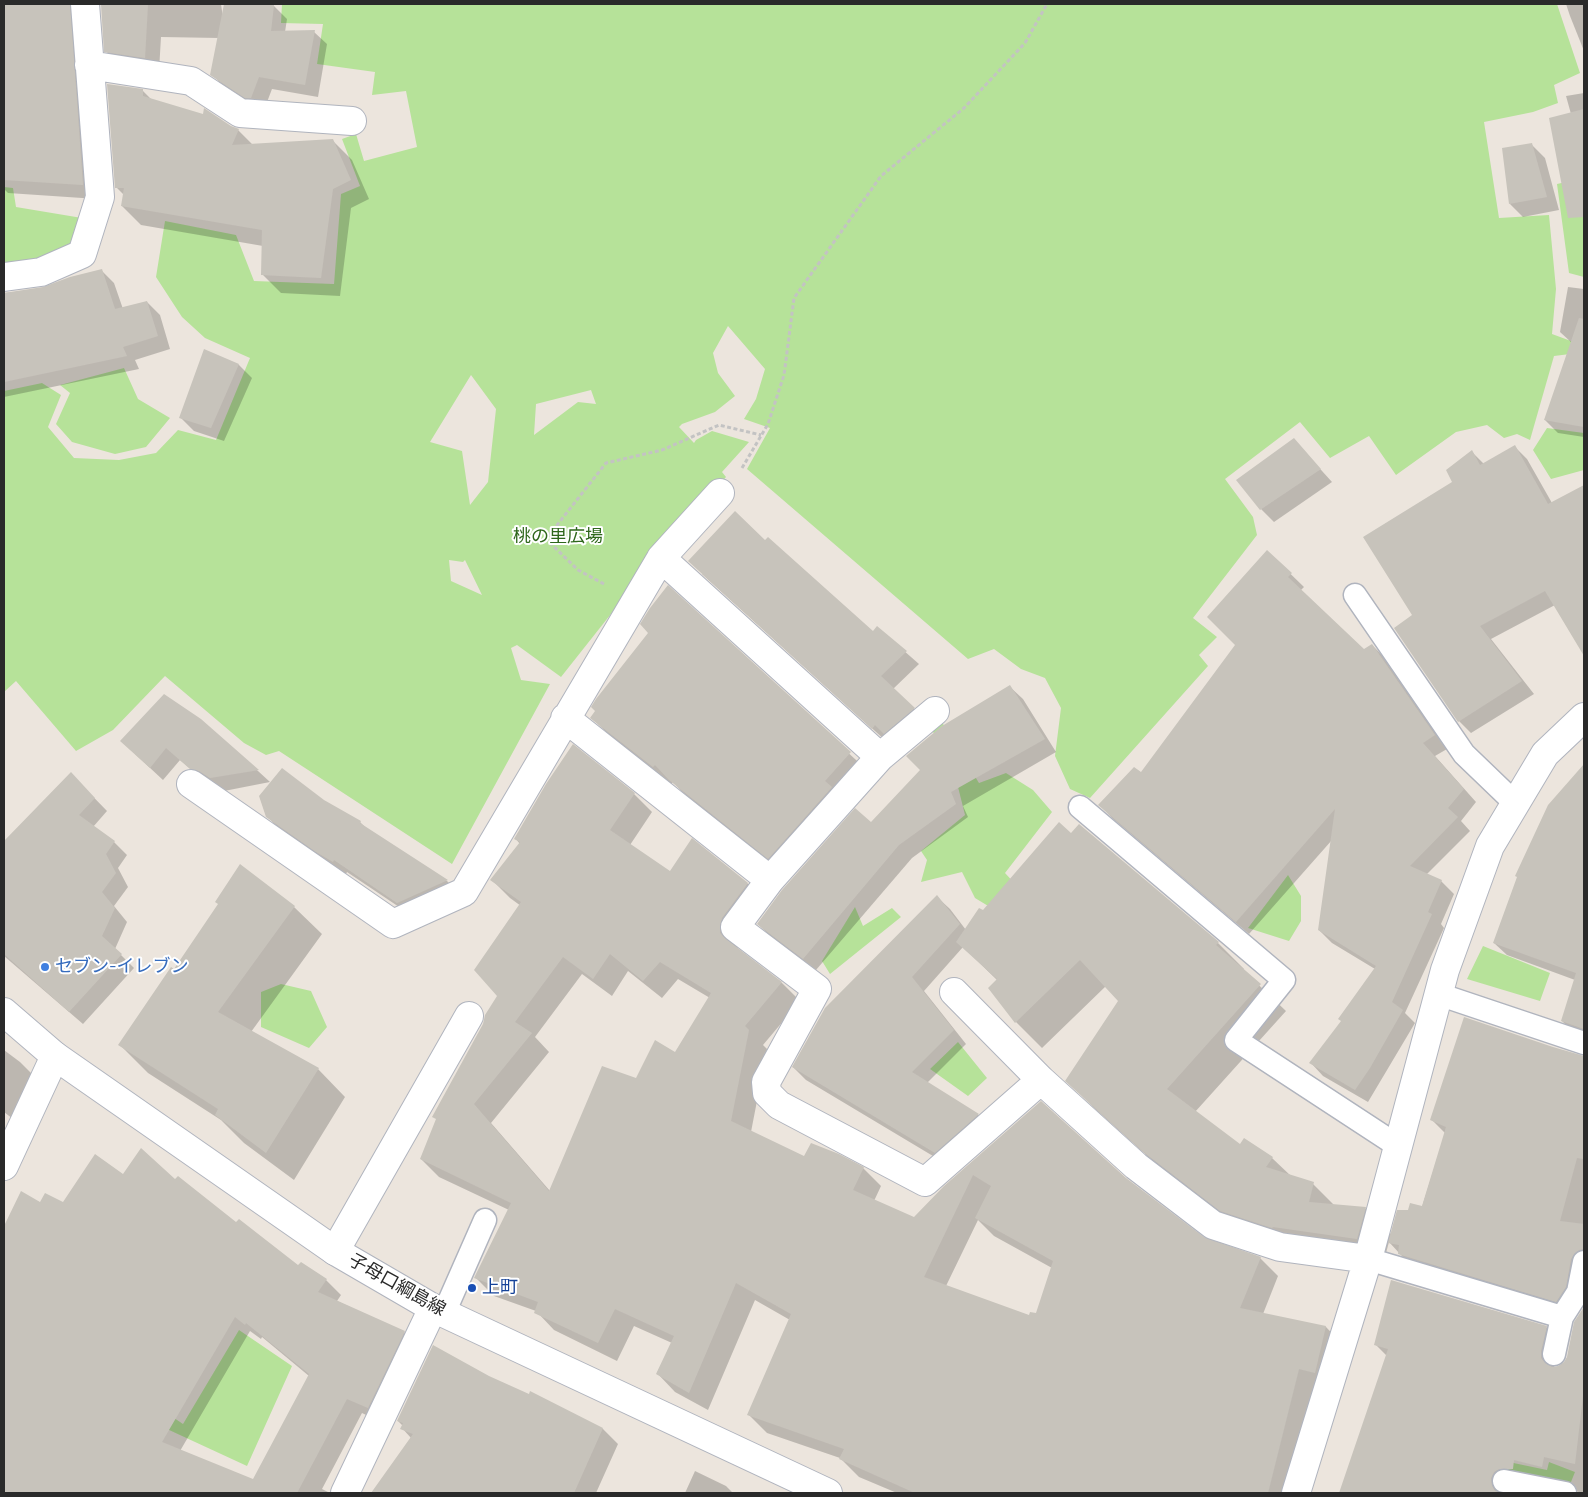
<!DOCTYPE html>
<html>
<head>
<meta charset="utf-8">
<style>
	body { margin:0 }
	#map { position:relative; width:1588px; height:1497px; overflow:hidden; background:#ece5dd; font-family:Raleway,sans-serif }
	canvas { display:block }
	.frame { position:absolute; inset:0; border:5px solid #2a2a2a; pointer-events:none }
</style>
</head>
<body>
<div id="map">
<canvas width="1588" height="1497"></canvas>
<div class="frame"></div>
</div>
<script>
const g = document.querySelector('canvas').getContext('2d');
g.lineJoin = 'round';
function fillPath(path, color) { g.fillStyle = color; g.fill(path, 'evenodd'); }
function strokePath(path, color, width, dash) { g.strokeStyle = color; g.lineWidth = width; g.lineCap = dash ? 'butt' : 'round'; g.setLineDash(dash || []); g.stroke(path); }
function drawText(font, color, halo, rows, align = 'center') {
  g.font = font + ' Raleway,"Noto Sans JP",sans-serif'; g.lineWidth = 4; g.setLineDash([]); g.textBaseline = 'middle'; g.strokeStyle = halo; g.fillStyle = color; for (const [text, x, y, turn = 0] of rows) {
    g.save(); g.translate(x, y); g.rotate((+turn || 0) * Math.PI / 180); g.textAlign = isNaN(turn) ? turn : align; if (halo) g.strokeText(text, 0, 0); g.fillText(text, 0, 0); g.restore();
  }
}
fillPath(new Path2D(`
	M282,4h1275l23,69 -26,12 4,18 -25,9 -49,10 15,96 50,-3 7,74 -4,45 27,10 -1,9 -24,3 -24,84 -13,-6 -13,4 -17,-13 -31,7 -60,43 -27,-39 -39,22 -30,-36 -75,57 28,38 4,18 -64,83 24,19 -18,18 9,11 -118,132 -20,-9 -15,-33 6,-48 -16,-30 -24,-9 -27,-20 -26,10 -221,-190 23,-41 -26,-9 12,-20 9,-30 -37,-43 -15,27 5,20 17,23 -20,16 -33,12 -3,3 15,16 2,-3 16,-9 37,11 -27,30 4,5 -62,70 -103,130 -44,-32 -6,3 10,32 29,4 -98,180 -173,-113 -13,4 -22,-12 -79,-67 -52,54 -37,21 -60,-70 -12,11v-301l38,-8 19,12 -13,32 26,31 45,2 37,-7 22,-23 38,10 34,-82 -45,-20 -23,-21 -26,-40 9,-56 71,14 18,46 80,3 7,-90 19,-8 -18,-47 14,-5 8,27 53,-14 -11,-56 -34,4 3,-23 -58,-8 6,-40 -42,-1zM471,375l25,34 -8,73 -18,23 -8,-54 -32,-9zM591,390l5,14 -18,-2 -44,33 2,-31zM449,560l14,2 2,-2 17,35 -31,-14z
	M1584,178v99l-15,-4 -12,-89z
	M4,187l9,1 3,19 66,11 -6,25 -36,18 -36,5z
	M124,368l14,31 32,19 -24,29 -31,7 -43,-12 -16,-18 14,-31 -10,-8z
	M1547,428l37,5v37l-33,9 -18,-29z
	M940,719l39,64 27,-10 27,17 19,22 -47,61 27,29 -19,19 -38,-23 -13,-26 -41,10 6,-22 -6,-9 44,-36 -8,-32 7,-10 -34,-45z
	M1288,875l13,21v25l-12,20 -41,-13z
	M855,907l8,19 29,-18 9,9 -71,57 -8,-13z
	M1483,946l67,27 -10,28 -73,-22z
	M281,984l30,7 16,36 -18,21 -48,-21v-35z
	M958,1042l29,36 -19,18 -38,-27z
	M239,1330l53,36 -45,100 -158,-73 17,-21 77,52z
	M1504,1461l43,9 2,-8 26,10 -6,15 -66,-15z`), '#b6e299');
fillPath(new Path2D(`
	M4,4h89l4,195 -89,-6 -4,-4z
	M102,4h119l2,14 3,-14 48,2 13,13 -2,13h29l13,12 -9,53 -46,-8 -8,21h-5l-34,-22 -13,-14 7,-36 -58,-1 -2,34 -39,-6 -14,-14z
	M1566,4h18v47l-14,-35z
	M143,91l10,10 85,29 15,15 80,-4 19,19 17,39 -18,9 -11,88 -59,-3 -19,-19 1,-28 -122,-21 -19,-19 2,-11 -8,-8z
	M1584,93v81l-12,3 -1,-63 -5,-18z
	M1532,145l13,13 14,52 -36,7 -13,-13z
	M101,270l13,13 9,26 24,-7 13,13 10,34 -35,11 4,9 -135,28v-104l39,-4z
	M1568,287l16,2v148l-26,-4 -13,-13 27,-77 -12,-11z
	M205,351l34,14 13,13 -28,63 -30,-10 -13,-13z
	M1294,440l38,42 -58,40 -13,-13z
	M1515,447l12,12 25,44 32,-17v168l-29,-49 -64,34 43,55 -63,39 -12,-12 -45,-105 39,-134 19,-30 12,12z
	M765,542l108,91 5,-5 41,36 -26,25 33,32 -40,20 -184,-167z
	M1267,551l37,36 -4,4 64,60 8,-6 13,13 62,91 -12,7 41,46 -15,19 9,10 -44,44 15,6 13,13 -13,30 3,4 -39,85 10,10 -47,79 -45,-26 -12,-13 31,-42 33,-52 -43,-26 -13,-13 13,-90 -83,94 -137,-116 -12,-13 41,-31 96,-129z
	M668,587l200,184 -81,104 -99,-77 -15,-16 -2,2 -61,-48 -18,-18 58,-85z
	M1010,687l13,12 33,53 -93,54 5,11 -56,41 -96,112 -45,-33 -13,-13 113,-100z
	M200,720l58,51 12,11 -46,9 -19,-10 -25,-21 -17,20 -28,-26z
	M573,746l61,48 18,18 -22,33 40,27 22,-32 56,44 18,18 -29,41 1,7 44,33 18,18 -37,44 4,4 -16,83 54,26 58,10 18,18 -7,15 40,17 127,-115 84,76 78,60 57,19 18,18 -15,38 63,13 18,19 -54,147h-393l-38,-16 -19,-19 -73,-25 -18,-18 41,-95 -35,-20 -47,110 -33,-18 -18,-19 15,-30 -38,-17 -17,35 -63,-31 -18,-19 -42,-15 -18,-18 33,-68 -70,-33 -18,-18 77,-163 23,-90 -11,-8 -18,-18 28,-36 -5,-6zM628,971l34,27 16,-19 32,19 -35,56 -38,25 -87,112 -59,-68 58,-71 -14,-15 47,-63 30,22zM978,1220l16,16 58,32 -16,47 -6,1 -84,-30z
	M1584,766v271l-9,-3 -13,-13 13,-41 -68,-25 -13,-12 55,-137z
	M71,774l36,37 -14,16 21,15 13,13 -9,13 10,19 -14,19 13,16 -12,27 19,19 -51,56 -79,-68v-113z
	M323,801l37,21 9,9 78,50 13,13 -49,21 -64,-43 -1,2 -16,-10 -50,-34 -13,-14z
	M1071,835l147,108 26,26 -1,1 43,41 -91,101 45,34 32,12 19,18 22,8 22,22 30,2 27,27 17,-23 13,-5 23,-74 -13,-13 148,-63h4v214l-15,43 -157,-47 -23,-25 -6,22 -135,-27 -74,-57 -81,-73 -26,-27 53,-79 -14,-15 -64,62 -26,-26 -27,-34 8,-8 -34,-33 -39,44 42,53 -39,39 51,32 13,12 -43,38 -142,-85 -13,-13 144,-170 13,12 16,21 17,-18z
	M219,904l75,3 28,27 -71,98 67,37 27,28 -51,83 -50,-37 -23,-23 -73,-47 -28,-28 54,-74z
	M4,1050l16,12 28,28 -26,36 -18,-14z
	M123,1176l52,5 124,86 27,13 15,15 -4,6 67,31 15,15 -36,76 -21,-10 -40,76 8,4h-85l5,-14 4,2 55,-105 -47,-39 -1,2 -11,-8 -70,120 37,24 -9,18h-204v-264l17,-36 20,10 23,1z
	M1584,1308v185l-64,-13 -16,13h-163l46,-137 -11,-11 170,-18 13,13 -5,28 10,-4 4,-6 8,-35z
	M489,1378l40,18 2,-3 72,36 15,15 -22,49h-224l39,-55 -9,-10 1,-2 -5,-5z
	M695,1471l31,15 7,7h-48z`), '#0003');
fillPath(new Path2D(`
	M4,4h66l13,181 -79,-5z
	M101,4h47l-3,54 -41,-6z
	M224,4l50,1 -3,26 44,-1 -10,55 -46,-8 -8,21h-6l-35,-23z
	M107,84l36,5v7l60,18 1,-6 27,18 8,3 -7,16 101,-6 18,41 -18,9 -12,89 -60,-3 1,-45 -141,-24 3,-18h-9z
	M1584,109v108l-16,1 -19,-100z
	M1532,143l15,54 -38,7 -7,-56z
	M102,269l13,40 32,-8 11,35 -35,11 4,9 -123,26v-89l39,-6 27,-10z
	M1579,318l5,1v108l-40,-7z
	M204,349l35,15 -28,64 -32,-10z
	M1294,438l27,31 -61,41 -24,-30z
	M1515,445l33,59 36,-19v171l-39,-65 -65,35 42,55 -64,41 -64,-94 18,-13 -49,-78 89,-55 -6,-12 26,-20 8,15z
	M735,511l30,29 3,-3 105,94 4,-5 30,25 -26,25 34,32 -31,26 -9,-9 -3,4 -184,-168z
	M1267,550l25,23 -4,4 76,72 8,-5 63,91 -12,8 41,46 -16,19 10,9 -48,49 32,14 -14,32 4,2 -40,88 11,8 -33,58 -15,22 -46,-27 32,-42 -3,-2 38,-53 -58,-36 17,-121 -99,113 -138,-117 36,-38 7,5 94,-127 -28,-28z
	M668,585l183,167 -26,29 7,6 -64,72 -99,-79 -14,-15 -2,2 -63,-49 5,-7 -4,-4 5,-8 52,-66 -8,-9 10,-16z
	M1010,685l35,54 -94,53 5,12 -57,41 -96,114 -46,-35 25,-34 73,-82 16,14 49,-52 -14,-14 36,-30z
	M164,694l37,25 58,51 -49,8 -11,-7 -9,-2 -24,-21 -16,20 -30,-27z
	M573,744l62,49 -25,37 60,41 22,-33 56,45 -26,35 -2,7v8l6,6 56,43 -37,44 4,4 -18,91 73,35 7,-13 28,11 25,13 -11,23 61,27 30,-31 97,-85 85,77 78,59 57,20 -21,51 86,18 -11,47 -16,-4 -31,124h-353l-76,-34 5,-10 -97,-34 44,-101 -55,-31 -47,110 -33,-19 18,-38 -59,-27 -17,34 -64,-30 4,-11 -64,-24 37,-75 -91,-44 16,-40 -4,-2 51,-93 2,-9 12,-19 -23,-26 47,-68 -31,-22 30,-38 -6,-3 32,-55zM610,954l33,27 17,-19 51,31 -36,59 -20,-12 -19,38 -34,-12 -53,125 -75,-87 58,-71 -17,-11 48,-65 30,22zM973,1175l18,11 -16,32 78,43 -17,52 -6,-1 -1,3 -105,-38z
	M1584,764v265l-23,-8 15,-48 -83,-30 24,-66 -2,-1 33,-71z
	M282,768l42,32 37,21 -1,2 88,57 -51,23 -63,-43 -1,2 -17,-10 -50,-35 -7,-21z
	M71,772l24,26 -16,17 36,26 -9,13 10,19 -14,19 13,16 -13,28 20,18 -53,58 -65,-58v-113z
	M1059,822l12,11 8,-9 140,118 -3,3 45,39 -94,105 73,55 4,-6 29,19 -7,10 48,15 -5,20 57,5 -9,32 -84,-12 -1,1 -52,-17 -74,-57 -81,-73 53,-80 -38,-41 -65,63 -27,-35 9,-9 -41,-37 23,-34 4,2z
	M240,864l55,42 -77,106 101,56 -53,85 -51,-38 3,-6 -100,-64 53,-78 3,2 44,-65 -3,-2z
	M937,895l23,29 -48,53 42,53 -42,42 67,42 -44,39 -143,-86 33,-59z
	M1464,1017l89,30 31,9v103l-7,-1 -17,63 24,3v25l-5,1 -5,4 -3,5 -5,28 -10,15 -158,-48 1,-9 -11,-2 9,-33h11l2,-7 12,3 24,-79 -16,-7z
	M141,1148l34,31 3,-3 58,46 3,-3 59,46 3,-3 26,17 -9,13 87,39 -37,77 -21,-9 -50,94h-293v-267l17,-35 19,11 5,-9 18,9 32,-48 28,20zM235,1317l10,8 1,-2 63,51 -56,105 -91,-37z
	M1391,1280l156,46 -6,25v7l4,5 7,4 6,-1 6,-4 3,-5 7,-35 10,-15v80l-9,77 -31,-7 -2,10 -28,-7 -1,9h-14l-5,3 -3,6 1,8 3,5 5,2h-161l49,-144 -14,-4z
	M433,1345l56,31 40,18 1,-3 73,37 -29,65h-203l42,-59 -13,-5 3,-6 -6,-2z`), '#c7c3bb');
const service = new Path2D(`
	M1355,595l109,159 52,50
	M1080,807l204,173 -48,60 162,106
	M1438,994l146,49
	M1368,1259l194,58
	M444,1313l41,-93
	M1554,1354l8,-37 16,-25 6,-30
	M1504,1481l61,12`);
const minor = new Path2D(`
	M89,65l102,16 49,32 112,8
	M4,277l37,-5 41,-18 18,-57 -15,-193
	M661,558l219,199
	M935,711l-55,46 -110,123 -35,47 82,62 -51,93 1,11 12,12 146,77 116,-102
	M565,718l205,162
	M191,784l202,140 71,-32 197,-334 59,-65
	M954,992l87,88 95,86 77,59 67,22 88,12
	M4,1166l51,-110
	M335,1251l134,-235
	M345,1493l88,-185
	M1296,1493l72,-234 77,-289 45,-124 55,-92 39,-37`);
const secondary = new Path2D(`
	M4,1012l51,44 280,195 98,57 395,185`);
strokePath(service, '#b0b4be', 25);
strokePath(minor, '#b0b4be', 30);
strokePath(secondary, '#b0b4be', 30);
strokePath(new Path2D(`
	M742,468l26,-44 16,-49 10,-77 87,-122 83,-68 61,-65 22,-39
	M604,584l-26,-14 -32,-31 60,-76 56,-13 57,-25 42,10`), '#c3c3c3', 3, [4, 2.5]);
strokePath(service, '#fff', 22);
strokePath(minor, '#fff', 28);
strokePath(secondary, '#fff', 28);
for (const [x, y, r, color] of [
	[45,967,5,"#3f7fe0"],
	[472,1288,5,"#1a4fb4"]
]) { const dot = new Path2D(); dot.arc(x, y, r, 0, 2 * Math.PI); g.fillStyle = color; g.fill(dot); strokePath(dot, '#fff', 2); }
drawText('18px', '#2e671b', '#fff', [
	["桃の里広場",558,537]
]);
drawText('18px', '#366cbe', '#fff', [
	["セブン-イレブン",55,967]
], 'left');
drawText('18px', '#2a2a2a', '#fff', [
	["子母口綱島線",397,1285,29]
]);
drawText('18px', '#164399', '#fff', [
	["上町",482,1288]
], 'left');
</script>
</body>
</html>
